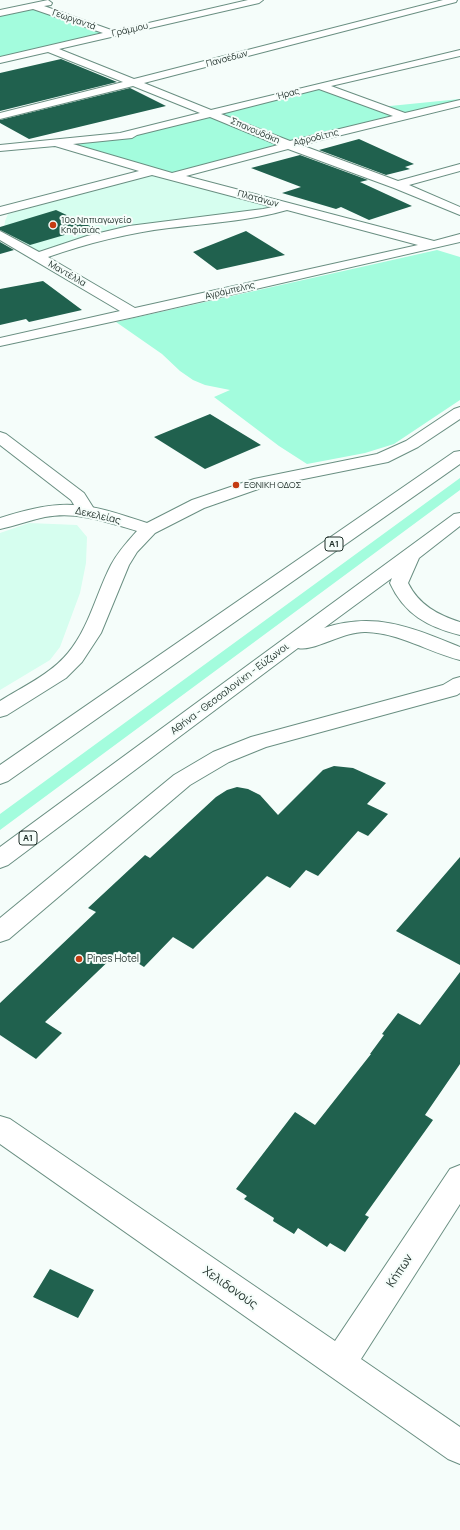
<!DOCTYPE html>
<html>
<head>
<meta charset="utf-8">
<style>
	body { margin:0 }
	canvas { display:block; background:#f5fdfa }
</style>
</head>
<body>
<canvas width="460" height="1530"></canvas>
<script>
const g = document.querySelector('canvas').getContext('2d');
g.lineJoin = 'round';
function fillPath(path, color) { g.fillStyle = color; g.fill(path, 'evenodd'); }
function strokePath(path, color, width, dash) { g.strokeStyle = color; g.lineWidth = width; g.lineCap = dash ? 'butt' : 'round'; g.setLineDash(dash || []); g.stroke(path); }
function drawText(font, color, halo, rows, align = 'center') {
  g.font = font + ' Manrope,sans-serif'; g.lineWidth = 4; g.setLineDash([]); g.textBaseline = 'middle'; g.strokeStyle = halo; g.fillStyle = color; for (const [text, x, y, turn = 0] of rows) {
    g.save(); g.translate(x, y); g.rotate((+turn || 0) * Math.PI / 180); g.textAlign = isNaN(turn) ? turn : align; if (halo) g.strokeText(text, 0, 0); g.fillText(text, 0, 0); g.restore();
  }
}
fillPath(new Path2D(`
	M150,175l123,32 -13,4 -77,9 -144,33 -35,-23 1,-9 3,-7z
	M29,523l48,2 10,12 -1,26 -6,30 -20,54 -10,13 -50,30v-157z`), '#d6feef');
fillPath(new Path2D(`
	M36,8l78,26 -114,26v-44z
	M320,86l60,21 80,-8v4l-287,73 -103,-30z
	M437,250l23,7v143l-66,44 -29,9 -58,11 -28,-18 -65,-49 16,-7 -25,-5 -12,-5 -13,-9 -18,-17 -46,-32z
	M460,478v12l-460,340v-16z`), '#a3fcdd');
fillPath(new Path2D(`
	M61,59l56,23 -117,29v-38z
	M130,88l36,18 -137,33 -29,-16v-3z
	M359,139l55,25 -9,3 5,2 -24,6 -67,-25z
	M300,155l68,25 -8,2 52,24 -43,14 -28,-13 -5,2 -54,-16 19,-6 -50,-19z
	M56,210l36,17 -62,18 -30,-15v-3z
	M246,231l39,24 -68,15 -24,-18z
	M0,242l14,8 -14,4z
	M43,281l39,29 -53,12 -3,-3 -26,6v-36z
	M210,414l51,31 -56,24 -51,-32z
	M334,766l19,2 33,15 -19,21 21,10 -20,22 -10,-5 -40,45 -12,-6 -16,18 -23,-12 -74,73 -20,-12 -29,30 -25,-16 -74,71 17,11 -26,26 -36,-24v-32l96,-91 -8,-4 57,-53 5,3 66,-61 11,-7 10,-3 11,2 12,6 18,20 45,-45z
	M460,857v108l-64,-34z
	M460,972v92l-35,51 8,5 -68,95 4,2 -24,35 -15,-9 -3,4 -29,-19 -4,6 -21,-13 1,-3 -30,-19 3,-3 -11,-7 59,-77 20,13 56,-71h-1l14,-19 -2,-1 16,-21 22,12z
	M50,1269l44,21 -16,28 -45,-21z`), '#20614e');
const street = new Path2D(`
	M48,0l4,3 -1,2 -7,1 70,25 134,-31h15l-4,3 -200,46 75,30 309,-79h14l-1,2 -312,81 67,27 249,-60v6l-129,30 74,27 55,-13v6l-159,39 97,36 62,-17v7l-51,14 51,22v8l-66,-27 -106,-39 -102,27 248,65 26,-7v8l-326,75 -134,29v-8l120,-27 -120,-71v-9l39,21 48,-16 42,-10 134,-17 10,-2 -121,-32 -152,40v-8l139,-36 -84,-25 -55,5v-6l120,-12 80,-20 -67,-27 -133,33v-6l123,-31 -75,-30 -48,11v-6l103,-24 -70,-24 -33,7v-6zM319,89l74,27 -103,25 -69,-27zM210,117l68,28 -106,28 -99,-29 59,-6 5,-3zM287,210l131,35 -283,63 -87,-51c40,-14 80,-24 121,-29 40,-5 80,-7 118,-18z
	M0,432l6,2 78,59 12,19 -3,4 -6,1 -6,-1 -10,-16 -71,-55z
	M460,677v16l-3,2 -191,52 -37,15 -39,23 -181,154 -9,3v-24l174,-143 39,-23 38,-15 192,-52 10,-6z
	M0,1116l10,3 325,222 115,-172 10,-4v39l-99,155 99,68v37l-12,-5 -448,-315z`);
const secondary = new Path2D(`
	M460,407v12l-42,28 -30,15 -124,25 -60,21 -49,25 -18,19 -8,13 -28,68 -19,29 -16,16 -59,37 -7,2v-16c22,-14 51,-27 68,-48 21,-25 28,-59 43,-88 7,-13 16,-23 26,-34 -30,-9 -59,-20 -92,-14 -15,3 -30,9 -45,12v-11c19,-6 40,-12 60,-13 30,-2 59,9 87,18l45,-23 62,-21 123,-25 29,-13 48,-32z`);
const highway = new Path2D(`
	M460,451v13l-452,317 -8,3v-19l454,-313z
	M460,513v13l-41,32 -11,25c11,22 30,32 52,39v13c-32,-8 -56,-21 -70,-52l2,-5 -68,50c52,-17 89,0 136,19v13c-32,-8 -60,-27 -94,-28 -22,-1 -53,20 -68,16l-290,217 -8,3v-21l454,-333z`);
strokePath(street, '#6a8f82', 2);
strokePath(secondary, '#6a8f82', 2);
strokePath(highway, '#6a8f82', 2);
fillPath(street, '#fff');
fillPath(secondary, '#fff');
fillPath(highway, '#fff');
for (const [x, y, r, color] of [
	[53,225,4,"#c43b12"],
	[236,485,4,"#c43b12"],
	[79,959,4,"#c43b12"]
]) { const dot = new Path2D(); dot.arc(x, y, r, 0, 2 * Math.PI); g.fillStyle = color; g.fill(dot); strokePath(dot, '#f5fdfa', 1.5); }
drawText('9px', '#1f2f29', '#f5fdfa', [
	["Γεωργαντά",74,20,19],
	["Γράμμου",130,30,-13],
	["Πανσέδων",227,59,-15],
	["Ήρας",288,94,-15],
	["Σπανουδάκη",255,131,23],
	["Αφροδίτης",316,138,-14],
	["Πλατάνων",258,199,15],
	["Μαντέλλα",67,274,30],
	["Αγράμπελης",230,291,-13]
]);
drawText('9px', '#1f2f29', '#f5fdfa', [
	["10ο Νηπιαγωγείο",61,220],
	["Κηφισιάς",61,230],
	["ΕΘΝΙΚΗ ΟΔΟΣ",244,485]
], 'left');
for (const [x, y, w] of [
	[334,544,18],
	[28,838,18]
]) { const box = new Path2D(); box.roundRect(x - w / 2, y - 7, w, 14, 3); g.fillStyle = '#f5fdfa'; g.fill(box); strokePath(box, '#1f2f29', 1); }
drawText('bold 9px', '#1f2f29', null, [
	["Α1",334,544],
	["Α1",28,838]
]);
drawText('10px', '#1f2f29', '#f5fdfa', [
	["Δεκελείας",98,516,13],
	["Αθήνα - Θεσσαλονίκη - Εύζωνοι",230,689,-37]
]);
drawText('10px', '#1f2f29', '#f5fdfa', [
	["Pines Hotel",87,959]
], 'left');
drawText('12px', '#1f2f29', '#f5fdfa', [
	["Κήπων",400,1271,-57],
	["Χελιδονούς",230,1288,35]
]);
</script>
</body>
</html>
